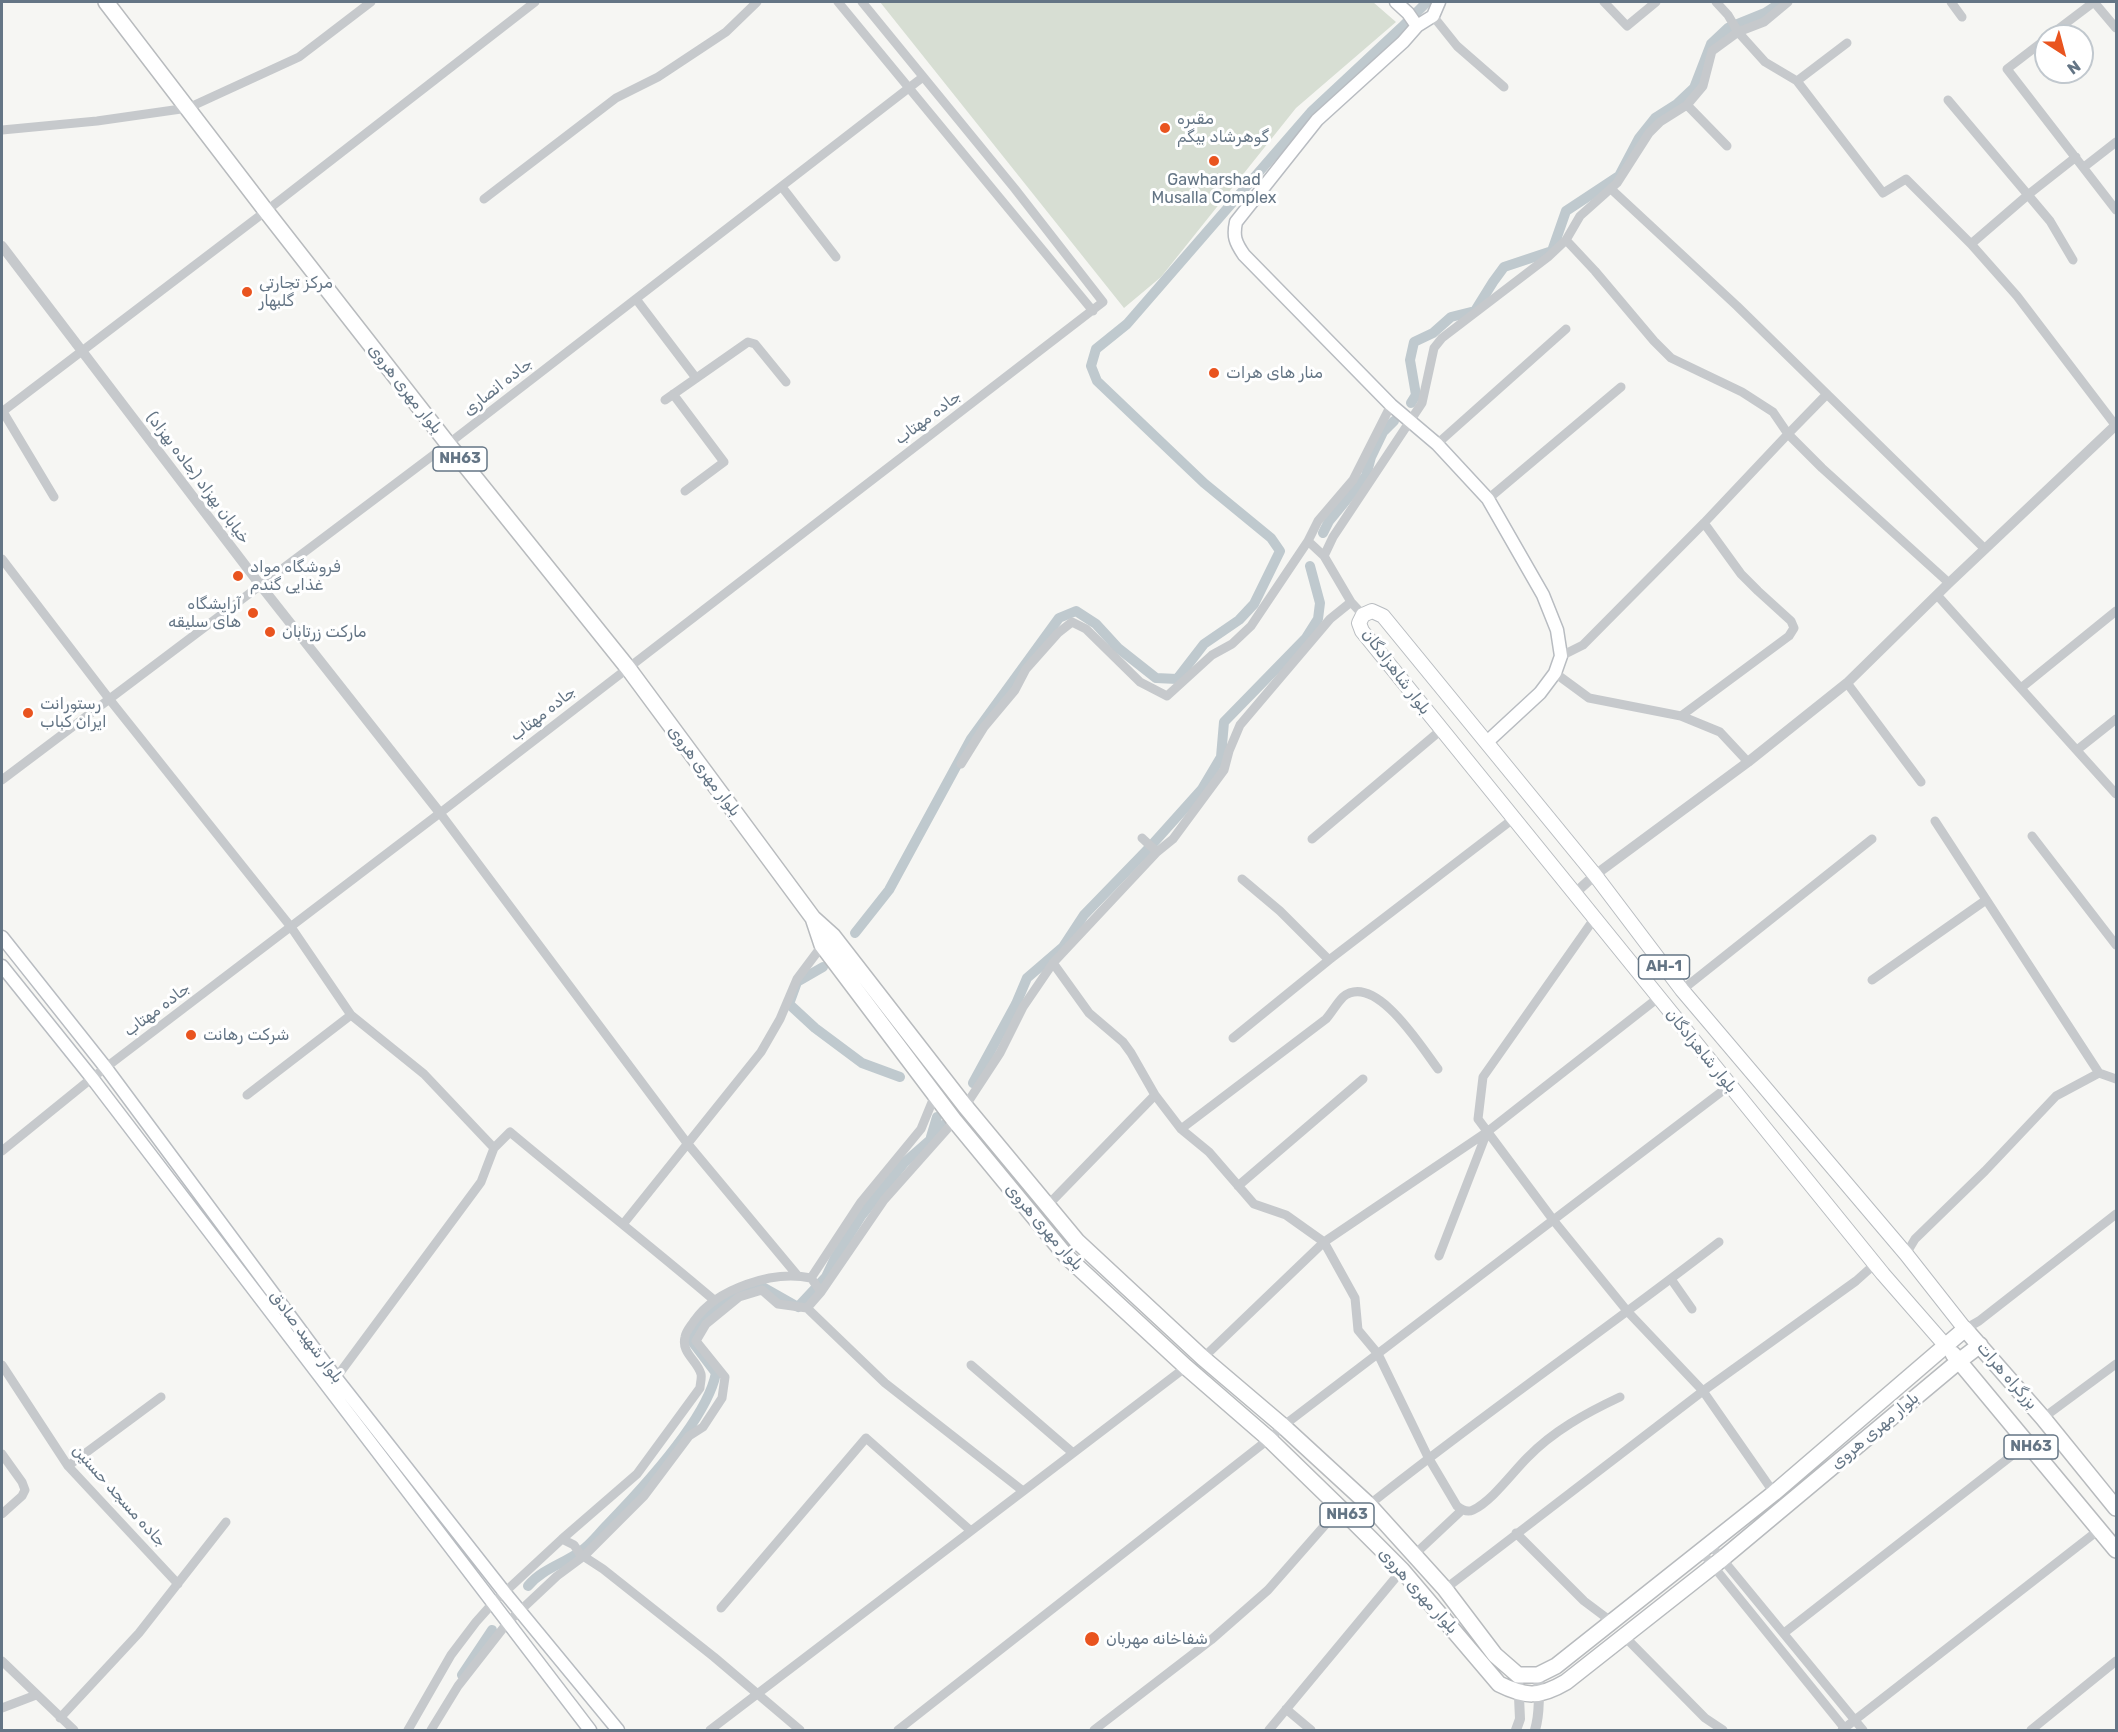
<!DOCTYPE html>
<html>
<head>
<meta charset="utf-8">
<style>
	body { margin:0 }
	#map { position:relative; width:2118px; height:1732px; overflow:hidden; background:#f6f6f3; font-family:Rubik,sans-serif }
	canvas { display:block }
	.frame { position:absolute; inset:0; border:3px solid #647585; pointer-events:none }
	.north { position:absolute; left:2034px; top:24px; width:60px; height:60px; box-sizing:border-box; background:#fff; border:2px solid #c1c8ce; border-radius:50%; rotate:144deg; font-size:16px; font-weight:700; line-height:24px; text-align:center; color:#647585 }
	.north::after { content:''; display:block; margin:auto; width:21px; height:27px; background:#e9541f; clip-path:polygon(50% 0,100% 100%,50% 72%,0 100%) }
</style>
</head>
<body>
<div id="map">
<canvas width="2118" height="1732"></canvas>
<div class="frame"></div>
<div class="north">N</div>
</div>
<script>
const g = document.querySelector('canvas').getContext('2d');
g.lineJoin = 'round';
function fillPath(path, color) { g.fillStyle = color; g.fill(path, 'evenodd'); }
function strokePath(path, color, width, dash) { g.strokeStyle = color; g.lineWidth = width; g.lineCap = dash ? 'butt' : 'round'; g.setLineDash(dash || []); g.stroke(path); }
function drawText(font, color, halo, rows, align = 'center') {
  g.font = font + ' Rubik,Cairo,sans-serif'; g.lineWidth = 6; g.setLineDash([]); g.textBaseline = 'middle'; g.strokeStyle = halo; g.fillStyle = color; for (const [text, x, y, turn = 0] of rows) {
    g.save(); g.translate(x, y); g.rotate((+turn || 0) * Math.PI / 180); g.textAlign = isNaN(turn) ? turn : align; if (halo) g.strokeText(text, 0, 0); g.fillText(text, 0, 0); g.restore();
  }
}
fillPath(new Path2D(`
	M880,2h493l23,20 -100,86 -135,169 -37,31z`), '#d7ded3');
strokePath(new Path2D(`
	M1411,403l5,-8 -6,-35 4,-18 19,-9 18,-16 24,-6 18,-29 11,-15 48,-16 14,-40 53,-35 20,-38 16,-20 22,-14 17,-16 17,-44 17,-16 37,-15 17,-11
	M1323,533l6,-12 37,-45 5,-19 12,-25 11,-11
	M855,933l34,-43 82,-151 88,-121 17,-7 20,13 22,24 38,30 21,1 27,-35 35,-24 15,-16 26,-53 -9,-13 -67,-55 -107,-102 -6,-15 5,-17 31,-25 184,-212 91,-85 25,-25
	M823,967l-26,15 -8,22 26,24 47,35 38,14
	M973,1083l43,-79 11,-26 36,-31 21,-32 65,-67 53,-59 19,-32 3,-35 82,-84 12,-19 2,-16 -10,-37
	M931,1137l6,-20
	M528,1586c14,-17 35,-22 53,-35 10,-7 18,-18 26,-26 33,-34 100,-106 109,-152l-25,-33 10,-19 38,-29 22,-6 37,21 28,-30 9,-19 26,-42 43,-53 25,-22 16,-17
	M462,1675l30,-45`), '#bfc9ce', 10);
const secondary = new Path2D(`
	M1396,2l12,11 9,13
	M1439,2l-6,14 -16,10 -14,16 -86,78 -81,102c-3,14 -1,20 8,33l147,150 46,39 51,55 55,96 14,35 4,26 -6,17 -15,20 -53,49
	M2,937l104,131 230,310 169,215 113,137
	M2,966l90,112 498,652`);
const primary = new Path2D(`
	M1945,1345l-62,-71 -521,-643 -3,-8 4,-8 9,-4 11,5 212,259 87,115 224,264 59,75`);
const trunk = new Path2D(`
	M106,2l160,209 182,233 180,224 185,250 20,18 132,170 112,135 126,117 80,68 86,79 76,84 50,66 23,20h20l18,-9 218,-173 191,-164 78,89 73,90
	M813,918l9,27 132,175 113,137 119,110 83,72 71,69 62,62 97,114c26,13 40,14 67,-2l156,-123 237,-198 21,-16
	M1953,1354l163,196`);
strokePath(secondary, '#b8bcc1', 15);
strokePath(primary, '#b8bcc0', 16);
strokePath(trunk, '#b8bbbe', 18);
strokePath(new Path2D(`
	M838,2l255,309
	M1604,2l23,24 29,-24
	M1716,2l12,13 10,17 27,30 32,19 86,112 23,-14 65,65 46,52 99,130
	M1951,2l11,15
	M1433,16l24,30 47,41
	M2049,36l45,-34 22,26
	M2046,39l-39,30 109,141
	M1797,81l50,-38
	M1948,100l102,121 23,39
	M1687,105l40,41
	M2,130l95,-9 91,-13 111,-51 72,-55
	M2084,167l32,-25
	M782,187l54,70
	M1611,189l126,117 248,243
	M484,199l132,-101 42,-21 68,-45 31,-30
	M1566,240l29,31 59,70 17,17 71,34 31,20 15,22 34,34 127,115
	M1971,244l58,-50 47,-37
	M636,299l60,79
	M673,394l51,68 -39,29
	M665,400l83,-58 7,2 31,38
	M2,410l52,87
	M2,412l264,-201 269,-209
	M1437,444l129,-115
	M1488,499l133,-112
	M1308,541l16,15 27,46 12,13
	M1324,556l9,-19 89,-134 12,-55 8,-10 106,-81 18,-17 14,-24 37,-33 32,-50 11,-11 27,-17 16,-19 9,-35 26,-19 26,-10 24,-20
	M2,559l108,141 181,227 60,88 73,59 70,74 -13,34 -145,196
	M1937,595l179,199
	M1561,656l22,-11 121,-122 84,-89 39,-40
	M1555,673l34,25 92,18 39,16 28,30
	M1847,683l74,99
	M2021,688l95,-77
	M1681,716l108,-80 5,-8 -3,-7 -33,-30 -17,-17 -37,-51
	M2077,750l39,-31
	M961,764l23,-37 31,-37 11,-21 32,-36 14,-11 14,7 54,53 27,14 45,-41 20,-11 19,-18 57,-85 10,-20 35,-41 38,-75
	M2,780l446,-336 475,-367
	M440,813l247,330 110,132
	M1935,821l164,252 17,6
	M2032,836l84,109
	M1142,838l15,14
	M1312,839l129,-109
	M1242,879l38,32 49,49
	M1594,919l-111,158 -5,42 76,102 74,91 75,79 71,102
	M1053,963l36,50 34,29 8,11 24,42 26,34 28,23 45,52 32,11 38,27 31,56 3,32 20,24 50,103 29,49c5,4 10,7 16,4 19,-9 39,-37 54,-52 26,-27 59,-45 93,-61
	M1872,980l114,-80
	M1682,990l190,-151
	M1233,1038l96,-78 184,-141
	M247,1095l104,-80
	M964,1108l36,-55 23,-46 30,-44 104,-111 16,-13 51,-69 5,-19 11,-26 90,-106 21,-17
	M1181,1129l145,-110c6,-7 11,-16 17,-22 32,-26 79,51 95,72
	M494,1148l16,-16c68,57 137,111 204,168
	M2,1151l90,-73 348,-265 663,-511 -88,-113 -153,-187
	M1238,1186l125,-107
	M1047,1206l108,-111
	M624,1223l137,-171 19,-33 17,-40 27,-36
	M1906,1254l9,-15 70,-68 71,-75 43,-23
	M1439,1256l48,-124
	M811,1278l50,-76 60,-73 14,-34
	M1671,1279l21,30
	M807,1308l78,75 138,108
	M1965,1329l14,-8 137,-107
	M1203,1358l121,-116 163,-110 171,-134
	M2,1365l66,101 110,118
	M971,1365l102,88
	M2043,1418l73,-54
	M2,1454l20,28 3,8 -3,6 -20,18
	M68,1466l93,-69
	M1369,1505c114,-91 235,-174 350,-263
	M1516,1533l68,68 28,21
	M562,1539l12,6 6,9 23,15 111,88 86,73
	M1710,1544l153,186
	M1701,1551l145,179
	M1414,1555l48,-45
	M1445,1589l258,-198 153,-110 19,-17
	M721,1608l145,-170 105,93
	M1784,1633l244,-190
	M1624,1636l81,82 18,12
	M2,1661l72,69
	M2,1708l34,-13
	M1286,1709l25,21
	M60,1718l79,-85 87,-111
	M408,1730l43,-75 25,-33 17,-19 69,-64 75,-65 63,-86c0,-4 2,-10 1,-14 -4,-14 -20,-21 -16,-37 1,-6 6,-11 9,-16 23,-33 79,-51 117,-43l10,14
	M431,1730l27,-44 50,-64 49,-46 27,-20 60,-60 45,-60 14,-9 19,-29 3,-21 -29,-36 10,-17 33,-27 23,-7 16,14 29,4 14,-16 63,-92 72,-81
	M710,1730l476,-363
	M898,1730l371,-291 14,-13 446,-340
	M1094,1730l117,-90 57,-50 72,-82
	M1269,1730l133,-160
	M1842,1730l258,-201
	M2031,1730l85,-69`), '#c6c9cc', 9);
strokePath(new Path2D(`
	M2,246l259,340 179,227
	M1574,894l21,-19 153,-113 99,-79 102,-100 167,-158
	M1516,1730l4,-11 -2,-44
	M1535,1730c5,-17 4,-37 3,-55`), '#c6c9cc', 10);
strokePath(secondary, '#fff', 12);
strokePath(primary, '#fff', 14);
strokePath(trunk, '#fff', 15);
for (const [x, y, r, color] of [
	[1165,128,6,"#e9541f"],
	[1214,161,6,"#e9541f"],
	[247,292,6,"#e9541f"],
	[1214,373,6,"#e9541f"],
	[238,576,6,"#e9541f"],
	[253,613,6,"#e9541f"],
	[270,632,6,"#e9541f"],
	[28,713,6,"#e9541f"],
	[191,1035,6,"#e9541f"],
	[1092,1639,8,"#e9541f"]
]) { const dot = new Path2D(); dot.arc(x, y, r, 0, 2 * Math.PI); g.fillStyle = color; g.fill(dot); strokePath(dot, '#fff', 2); }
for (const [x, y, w] of [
	[460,459,54],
	[1664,967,51],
	[2031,1447,54],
	[1347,1515,54]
]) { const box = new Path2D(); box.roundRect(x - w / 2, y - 12, w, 24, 4.5); g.fillStyle = '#fff'; g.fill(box); strokePath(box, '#647585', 1.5); }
drawText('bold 15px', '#647585', null, [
	["NH63",460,459],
	["AH-1",1664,967],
	["NH63",2031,1447],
	["NH63",1347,1515]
]);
drawText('16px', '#647585', '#fff', [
	["مقبره",1177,119],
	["گوهرشاد بیگم",1177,137],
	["Gawharshad",1214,180,"center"],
	["Musalla Complex",1214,198,"center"],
	["مرکز تجارتی",259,283],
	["گلبهار",259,301],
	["منار های هرات",1226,373],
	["فروشگاه مواد",250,567],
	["غذایی گندم",250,585],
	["آرایشگاه",241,604,"right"],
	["های سلیقه",241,622,"right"],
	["مارکت زرتابان",282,632],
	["رستورانت",40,704],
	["ایران کباب",40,722],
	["شرکت رهانت",203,1035],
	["شفاخانه مهربان",1106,1639]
], 'left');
drawText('16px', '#647585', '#fff', [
	["جاده انصاری",498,387,-38],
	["بلوار مهری هروی",405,389,52],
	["جاده مهتاب",928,418,-37],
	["خیابان بهزاد (جاده بهزاد)",198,478,53],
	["بلوار شاهزادگان",1396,672,53],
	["جاده مهتاب",543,714,-38],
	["بلوار مهری هروی",704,771,53],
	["جاده مهتاب",157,1010,-37],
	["بلوار شاهزادگان",1701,1051,51],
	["بلوار مهری هروی",1044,1227,49],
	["بلوار شهید صادق",306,1337,53],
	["بزرگراه هرات",2007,1376,49],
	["بلوار مهری هروی",1875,1431,-40],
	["جاده مسجد حسنین",119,1496,48],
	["بلوار مهری هروی",1418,1591,48]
]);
</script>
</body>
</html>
